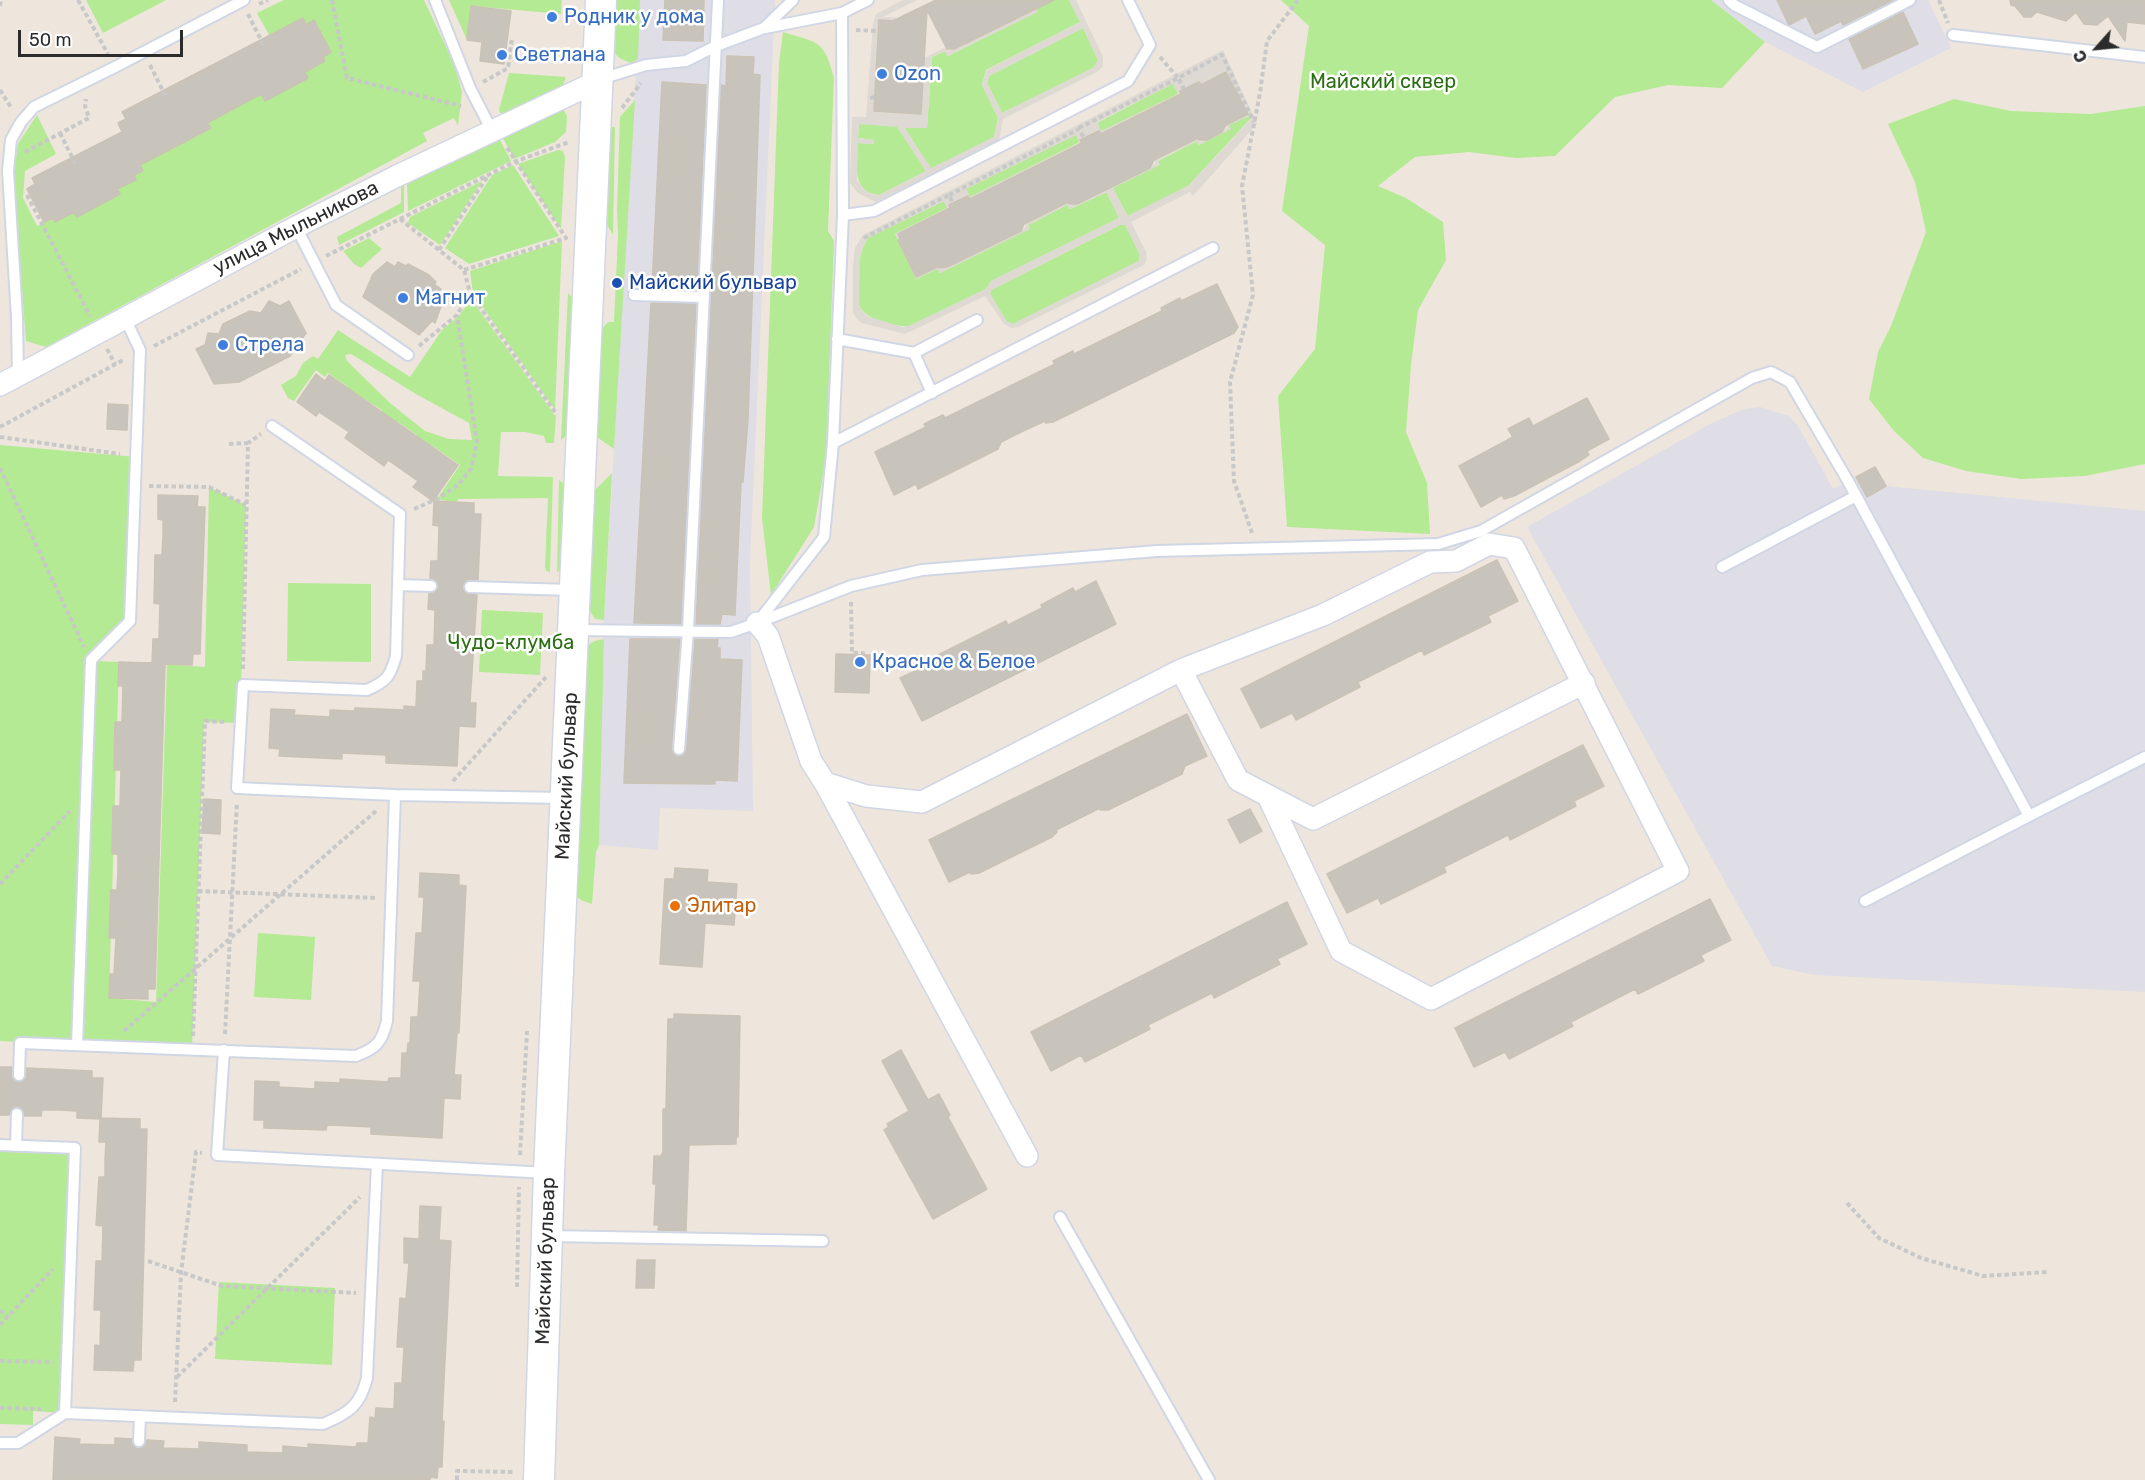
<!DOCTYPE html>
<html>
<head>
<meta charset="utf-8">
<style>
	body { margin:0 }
	#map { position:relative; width:2145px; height:1480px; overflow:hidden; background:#eee6dc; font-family:Rubik,sans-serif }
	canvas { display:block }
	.north { position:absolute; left:2067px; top:18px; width:60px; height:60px; -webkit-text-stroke:4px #fff; paint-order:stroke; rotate:243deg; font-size:16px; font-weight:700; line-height:24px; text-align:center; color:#2b2b2b }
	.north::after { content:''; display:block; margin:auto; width:21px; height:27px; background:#2b2b2b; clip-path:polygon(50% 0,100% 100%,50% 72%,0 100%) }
	.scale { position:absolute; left:18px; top:30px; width:165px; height:27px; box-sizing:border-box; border:3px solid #2b2b2b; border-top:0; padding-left:8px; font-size:18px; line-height:21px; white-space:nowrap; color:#2b2b2b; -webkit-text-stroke:4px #fff; paint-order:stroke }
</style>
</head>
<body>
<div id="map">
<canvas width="2145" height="1480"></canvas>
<div class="north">С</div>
<div class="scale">50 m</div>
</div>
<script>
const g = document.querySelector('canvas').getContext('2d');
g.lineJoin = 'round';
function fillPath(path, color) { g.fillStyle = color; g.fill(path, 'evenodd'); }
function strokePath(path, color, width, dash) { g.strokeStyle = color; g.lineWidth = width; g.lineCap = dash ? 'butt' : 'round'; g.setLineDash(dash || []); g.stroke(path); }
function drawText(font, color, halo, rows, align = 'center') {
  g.font = font + ' Rubik,sans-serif'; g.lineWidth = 5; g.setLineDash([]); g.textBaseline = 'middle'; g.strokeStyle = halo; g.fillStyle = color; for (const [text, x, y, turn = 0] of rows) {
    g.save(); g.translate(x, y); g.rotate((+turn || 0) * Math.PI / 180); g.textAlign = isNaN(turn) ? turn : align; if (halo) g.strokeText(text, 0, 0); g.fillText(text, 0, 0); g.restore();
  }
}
fillPath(new Path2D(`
	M640,0h135l-25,562 3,249 -93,-3 -2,42 -59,-5 5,-225z
	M1711,0h217l23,48 -88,44 -98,-50z
	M1760,407l29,9 9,10 35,63 42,-22 11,19 259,25v481l-330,-17 -43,-9 -245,-439 185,-104 32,-14z`), '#dfdde6');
fillPath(new Path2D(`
	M86,0h80l-63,33z
	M284,0h140l31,66 7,26 -4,34 -4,-8 -31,15 4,8 -381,206 -20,-6 -13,-165 5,-32 19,-29 19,39 -31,17 -2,27 14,28 16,-8 2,4 19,-10 3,5 25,-19 3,4 14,-7 -2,-6 19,-9 -2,-5 8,-4 -7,-16 32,-4 13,-7 -2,-6 17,-1 15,-8 -3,-6 54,-29 4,7 43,-23 -3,-6 20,-11 -2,-4 8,-5 -17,-32 -8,5 -3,-7 -34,17 -12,-22z
	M449,0h113l-1,14 -89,-8 -5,34z
	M617,0h23l-2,59 -7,4 -10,-4 -6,-5z
	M1051,0h18l11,22 -94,48 -4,15 16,33 -4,19 -63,32 -27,-42 23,1 5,-71 13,-6 3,5 89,-44 -1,-5z
	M1281,0h430l54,42 -43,46 -54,-3 -53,12 -60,59 -39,2 -47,-6 -54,5 -37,29 28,12 37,24 3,38 -28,50 -7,55 -5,67 21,51 3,51 -143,-7 -9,-131 37,-47 10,-104 -43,-34 27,-185z
	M1083,28l15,32 -5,8 -91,45 -15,-30 2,-7z
	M783,32c35,11 41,7 51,46l-6,153 6,10 -8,217 -12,69 -43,68 -9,-77 17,-455z
	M509,73l57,4 -3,8 -60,28h-3l-1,-3z
	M1173,83l5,11 -77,38 -4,-9z
	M1954,99l57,12 80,3 54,-8v358l-60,12 -64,3 -55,-8 -43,-13 -29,-27 -25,-32 9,-47 13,-26 35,-94 -11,-50 -27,-58z
	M635,100l-21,349 -20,-14 5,-103 9,-10h6l4,-87 -1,-26 3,-92z
	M564,110l3,6 -1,16 -11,10 -41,17 -12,-23 57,-25z
	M1250,115l1,3 -63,68 -60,31 -15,-29 46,-23 -1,-4 39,-20 2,4 31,-16 -1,-4z
	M859,124l38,2 29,45 -47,24c-28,-2 -22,-32 -21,-52l16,1v-4l-16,-2z
	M609,127h6l-2,108 -8,-14z
	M1076,134l4,8 -110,55 -4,-8z
	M499,138l12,23 -103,50 -1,-28z
	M558,150l5,1 2,6 -4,72 -43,-65z
	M513,165l46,71 -90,28 -24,-16 47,-73z
	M482,181l-42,64 -32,-22 2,-6z
	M404,185v27l-65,33 -2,-8 64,-34v-16z
	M1107,192l12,26 -128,63 -5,8 -77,37c-15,1 -44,-6 -50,-21 0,-22 -4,-48 9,-67l76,-37 3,7 -52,26 21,45 21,-11 3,5 89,-44 -1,-4 39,-20 3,4z
	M1125,224l15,31 -1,6 -126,63 -6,-2 -17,-28 1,-4 129,-65z
	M369,238l13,11 -21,19 -7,-4 -11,-13z
	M562,241l-7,169 -82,-117 -3,-22z
	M568,293l6,7 -4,127 -4,9 -5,4z
	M471,299l85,118 -2,26h-8l-2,-7 -19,-4h-24l-3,44 55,1 -3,95 -4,-1 -1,-5 3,-68 -90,1 -1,4 -20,-4 23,-34 -29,-20 -1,2 -14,-10 1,-2 -19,-13 -4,5 -16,-11 4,-6 -34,-21v-2l-20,-14 -3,4 -9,-7 -22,31 -6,-3 -7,-13 15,-9 7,-13 10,-7 5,3 20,-29 72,47 32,-47 17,-14zM351,354l65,40 53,29 3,17 -23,-1 -24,-8 -35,-28 -43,-42 -2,-6z
	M0,445l136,12 -6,164 -34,40 23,1 -10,336 47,4 11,-338 38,3 4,-180 37,18 -6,218 -36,-1 -12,327 -109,-3 1,-49 -7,48 -77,-4z
	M612,473l-8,147 -9,-1 -7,-11 5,-116z
	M559,480l9,7 -5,83 -6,2z
	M288,583l83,1v78l-84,-1z
	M482,610l61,3 -3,62 -61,-3z
	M604,639l-5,206 -3,7 -4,52 -9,-3 -6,-4 8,-245c3,-9 9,-12 19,-13z
	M258,933l57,4 -4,63 -57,-3z
	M0,1146l75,2 -10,265 -32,-2v14l-33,-1z
	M219,1282l116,6 -3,77 -117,-6z`), '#b4ea93');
fillPath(new Path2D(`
	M903,0h14l-34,17 20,1 -1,-3 34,-15 -31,16 19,42 22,-11 2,4 6,-2 82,-42 2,5 -91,44 -3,-5 -12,6 -5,71h-23l27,40 63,-31 4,-19 -16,-33 5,-15 93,-48 -11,-22h7l27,57v9l-6,6 -94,47 -4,22 -123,61 -18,-9 -8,-10 2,-66h14l7,-93 3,-10zM879,21l41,92 -46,-2zM1083,28l15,32 -5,8 -91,45 -15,-30 2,-7zM859,124l38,3 29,44 -47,24 -8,-1 -8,-5 -6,-9 1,-37 16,1v-4l-16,-2z
	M1223,50l34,74 -64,72 -3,-4 -59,30 15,30 1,7 -3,6 -126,62 -7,1 -7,-4 -19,-28 -80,38 -43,-11 -5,-4 -4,-6v-47l2,-18 8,-13zM1226,73l22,40 -22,12 1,3 -5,4 -22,10 -2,-4 -44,22 2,3 -6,5 -80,38 -2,-4 -44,22 2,3 -5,4 -74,36 -7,2 -1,-3 -41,-26 2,-1 -2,-5 52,-26 -1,-3 19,-9 2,3 112,-56 -2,-3 19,-9 2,3 80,-40 -1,-3 19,-9 2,3zM1173,84l5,10 -77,37 -4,-9zM1250,116l1,3 -63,67 -61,30 -14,-28 47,-23 -2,-5 39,-19 2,4 32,-16 -2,-4zM1076,135l3,8 -109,54 -4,-8zM1106,192l13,26 -128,63 -5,8 -77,37 -7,1 -35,-11 -5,-5 -3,-6 1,-49 3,-10 5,-8 75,-37 4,7 -52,26 21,45 21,-10 3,4 90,-44 -2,-4 39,-20 3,4zM1120,225h5l15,30 -1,6 -126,63 -6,-2 -17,-28 1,-4z`), '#ded9d3');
const building = new Path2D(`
	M665,0h39l-1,41 -40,-1z
	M936,0h118l-100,49h-7l-20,-39 -6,104 -47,-3 5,-91 14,1z
	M1777,0h116l-50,25 -2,-4 -26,13 -9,-18 -17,9z
	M2010,0h135v24l-18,-2 -2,19 -17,-25 -11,9 -13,-1 -8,-12 -10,9 -29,-9 -6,5h-7l-9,-11 -4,-1z
	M471,6l40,5 -7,53 -24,-3 2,-19 -15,-2z
	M1903,12l15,32 -55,25 -14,-30z
	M303,18l3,7 8,-5 17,32 -8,5 2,4 -20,11 3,6 -43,23 -4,-7 -54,29 4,5 -71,37 3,6 -9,4 2,5 -19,9 3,5 -43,23 -3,-5 -19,10 -2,-4 -9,4 -17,-33 8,-5 -3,-6 90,-46 -4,-9 8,-4 -4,-7z
	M727,56l27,1 -1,17 7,1 -12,344 -5,63h-2l-6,133 -13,-1 -2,10h-24l25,-539 5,1z
	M1226,72l22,42 -22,11 -4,7 -15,8h-8l-1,-2 -44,22 -4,8 -73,36h-8l-1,-2 -44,22 -3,7 -74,36 -8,1v-2l-23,11 -18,-37 2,-1 -2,-5 52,-26 -1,-3 19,-9 2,3 112,-56 -2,-3 19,-9 2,3 80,-40 -1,-3 19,-9 2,3z
	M662,82l44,3 -9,204 -45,-1z
	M387,262l8,5 3,-5 8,4 2,-2 21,11 7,7 -2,2 7,5 -4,5 7,4 -9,25 -3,-2 -13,14 -56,-38 10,-23z
	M1217,284l21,43 -4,6 -181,89 -7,1 -1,-2 -22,10 -22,11 -3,7 -80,40 -2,-5 -22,11 -19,-43 51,-25 -2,-3 19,-9 2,3 110,-54 -2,-3 20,-10 1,3 88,-43 -1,-3 19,-10 1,3z
	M269,301l11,5 9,-5 17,32 -16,23 -51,26 -25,2 -18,-35 9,-4 3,-12 11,1 4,-10 27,-13 11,2z
	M651,303l45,1 -15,320 -47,-1z
	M316,374l9,7 4,-6 129,90 -25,36 -20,-14 5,-6 -30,-21 -4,6 -39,-28 4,-6 -30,-20 -3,4 -19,-14z
	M1587,398l22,41 -22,12 2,4 -9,6 -66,35 -10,3 -2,-4 -21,12 -22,-41 54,-29 -5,-8 21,-11 4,8z
	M108,404l20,1 -1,25 -20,-1z
	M1875,467l11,19 -19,11 -11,-20z
	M158,495l40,1 -1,11h8l-5,147h-7l-1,11 -27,-1 -10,325h-7v10l-39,-1 1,-24h4l2,-36h-7l2,-48h6l1,-18v-18h-6l1,-48h7l1,-36h-7l1,-48h7l1,-36h-5l1,-24 33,1 1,-24h6l1,-35 -6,-1 1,-48h7l1,-18v-17l-5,-1z
	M434,501l40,2v11h7l-3,66h-11l-4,6 4,8 10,1 -7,108h6l-1,24 -16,-1 -2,40 -71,-3v-8l-44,-2v6l-63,-3 1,-7 -11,-1 2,-39 24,1 -1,5 36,2v-7l25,1v-3l49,2v-4l12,1 1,-26h6v-10h3l1,-26h7l1,-35 -7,-1 1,-16 6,-1 3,-5 -3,-7 -5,-2 1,-17h7l1,-35 -6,-1z
	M1497,560l21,41 -30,15 3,6 -67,33 -2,-5 -64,32 2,5 -64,33 -4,-7 -31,15 -20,-39z
	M1096,581l20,43 -194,97 -22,-43 28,-13 -2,-4 80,-40 2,4 34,-17 -1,-3 32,-17 2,4z
	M630,639h50l-8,109 1,5 5,3 5,-1 3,-5 9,-111h23l-1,9h3v11l22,1 -5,121 -22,-1v4l-91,-1z
	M836,654l34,1 -1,38 -34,-1z
	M1187,714l20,42 -22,10 -3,8 -74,36h-8v-2l-44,22 1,2 -5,5 -73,36 -8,1 -1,-2 -21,10 -20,-42z
	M1583,745l21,41 -30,15 2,5 -66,34 -2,-5 -64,32 2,5 -65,32 -3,-6 -31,15 -20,-39z
	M204,799l17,1 -1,34 -18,-1z
	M1250,809l12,22 -22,12 -12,-23z
	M675,868l33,2 -1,12 30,2 -3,41 -29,-2 -3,44 -42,-3 5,-85h9z
	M420,873l39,2v10l7,1 -7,147h-2l-3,42h7l-1,24 -16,-1 -2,40 -71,-4v-7l-19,-1 -25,-1 -1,5 -62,-2v-8h-10l1,-39 24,1v5l36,2v-7l25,1v-4l48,3 1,-4h12l1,-25h5l1,-10h2l1,-26h7l2,-36h-7l3,-48h6l2,-36h-5z
	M1710,899l21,41 -30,15 3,6 -66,33 -3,-5 -64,33 2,4 -64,33 -4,-7 -31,15 -19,-39z
	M1287,902l20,42 -30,15 3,5 -66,34 -2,-5 -64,32 2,4 -65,33 -4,-7 -30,16 -20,-39z
	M674,1014l66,2 -2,121h-2v7l-47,1 -3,86 -28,-1 1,-5h-5l2,-41h-3l1,-28h7l2,-4v-43h3l2,-90h6z
	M901,1050l27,50 11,-6 11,21 -2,2 39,72 -54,30 -49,-89 5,-3 -2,-3 22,-13 -27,-50z
	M0,1067h12v11l6,4 8,-4 1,-10 65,3v7h11l-2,40 39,1v10h7l-6,231h-7l-1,11 -39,-1 1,-25 5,1 1,-36h-7l2,-49h6l1,-35 -7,-1 3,-48h6v-17l1,-18h-7l1,-23 -23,-1v-7l-18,-1h-17l-1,6h-17l-1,-6 -5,-3 -7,3 -2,5h-9z
	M420,1206l21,1 -2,33 12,1 -9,180h2l-2,46h-4l-1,11 -7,-1v3h-377l2,-43 25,2 -1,5 36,1v-7l17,1 1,6 5,3 7,-3 2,-5 17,1 -1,7 36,1v-7l48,3v7l36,1v-7l25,2v-4l48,3 1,-4h11l2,-26 5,1 1,-10 18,1 1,-26h7l2,-36h-7l3,-49 6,1 3,-36h-5v-25l15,1z
	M637,1260h18l-1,28h-18z`);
fillPath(building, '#c9c4bb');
strokePath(building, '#cac2b5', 1.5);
const service = new Path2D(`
	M435,0l35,88 22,43
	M1729,0l5,5 83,42 93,-47
	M842,13l1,202 31,-4 254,-130 22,-36 -22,-45
	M765,28l77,-15 26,-13
	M1953,35l192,22
	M601,79l45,-14 40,-4 30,-15 48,-18 29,-28
	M296,227l40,78 72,50
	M634,295l69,2
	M837,339l77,14 63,-33
	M914,353l18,40
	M18,376l-1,-58 -9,-147 3,-31 10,-18 13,-15 81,-40 129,-67
	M272,426l128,88 -4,142c-6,21 -9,25 -29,34l-124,-5 -6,103 158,7 169,3
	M833,443l380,-195
	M1722,567l134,-71
	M398,585l33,1
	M470,587l102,3
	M757,623l94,-37 71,-16 235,-19 281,-7 43,-13 271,-153 19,-6 19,10 58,99 181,335 116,-59
	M576,630l155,2 26,-9 67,-86 9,-94 10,-228
	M679,749l9,-119 30,-630
	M1865,901l164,-85
	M77,1045l14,-385 39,-39 10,-271 -15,-32
	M224,1050l-7,105 331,18
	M19,1075l1,-32 336,13c21,-8 26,-14 31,-35l8,-226
	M0,1145l75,3 -10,265
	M16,1146l1,-32
	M1060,1217l149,263
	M550,1236l273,5
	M139,1441l1,-25
	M0,1443h18l47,-30 258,11c26,-11 37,-18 44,-46l10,-214`);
const minor = new Path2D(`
	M0,385l296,-158 101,-51 201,-95
	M757,623l11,13 43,125 14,22 41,13 56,6 259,-132 142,-55 107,-53 26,-1 33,-17 25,4 164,323 -247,128 -90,-48 -73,-155
	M1181,670l57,110 75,39 271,-136
	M825,783l202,373`);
const secondary = new Path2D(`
	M539,1480l10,-307 52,-1173`);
strokePath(service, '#d1d6e5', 14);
strokePath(minor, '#d1d6e5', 24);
strokePath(secondary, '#d1d6e5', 33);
strokePath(new Path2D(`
	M78,0l30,54
	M332,0l15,78 114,28
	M1939,0l9,23
	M259,4l9,-4
	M0,6l1,-6
	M248,14l17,34
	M856,30l20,1
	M1160,57l18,21 44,-23 32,67
	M150,65l17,34
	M483,82l25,-14 4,-30
	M0,90l12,19
	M870,98l5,-1
	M622,108l19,-25
	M1079,128l99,-50 6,11
	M60,133l16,32
	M25,152l64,-34 -4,-12 1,-7
	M27,195l63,121
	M949,195l130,-66 5,9
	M400,219l64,51 6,23 87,122
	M864,238l85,-43 4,8
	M439,250l50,-76
	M326,256l188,-94 55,-20
	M464,270l102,-32 -60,-92
	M154,346l147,-77
	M419,346l38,-31 13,-22
	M107,349l8,15
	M0,427l125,-68
	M0,437l120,17
	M229,444l19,-1
	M0,468l84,179
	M149,486l60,1 37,18
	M414,509l23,-10 21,-14 13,-16 6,-26 -20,-128
	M1252,533l-18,-52 -4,-99 23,-87 -11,-109 18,-93 7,-52 31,-41
	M851,602l1,51h11v1
	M243,669l5,-226 13,-9
	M453,781l93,-104
	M0,884l70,-73
	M198,891l179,7
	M124,1031l252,-220
	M225,1034l12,-232
	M193,1036l12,-315 22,1
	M520,1155l7,-124
	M1847,1203l32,35 42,20 62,18 65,-4
	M148,1261l74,25 134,7
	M517,1287l2,-100
	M0,1310l8,7
	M0,1325l53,-56
	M0,1361l53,1
	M177,1377l183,-180
	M175,1402l6,-129 15,-121 6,1
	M0,1408l41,1
	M457,1480v-9l56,1`), '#c8c8c8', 4, [4.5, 3]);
strokePath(service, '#fff', 10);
strokePath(minor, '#fff', 21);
strokePath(secondary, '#fff', 30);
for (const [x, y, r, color] of [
	[552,17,6,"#3f7fe0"],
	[502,55,6,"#3f7fe0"],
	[882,74,6,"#3f7fe0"],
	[617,283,6,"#1a4fb4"],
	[403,298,6,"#3f7fe0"],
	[223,345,6,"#3f7fe0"],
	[860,662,6,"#3f7fe0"],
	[675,906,6,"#e8710a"]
]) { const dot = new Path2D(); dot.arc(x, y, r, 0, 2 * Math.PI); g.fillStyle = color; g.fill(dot); strokePath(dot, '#fff', 2); }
drawText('20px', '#366cbe', '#fff', [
	["Родник у дома",564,17],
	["Светлана",514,55],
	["Ozon",894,74],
	["Магнит",415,298],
	["Стрела",235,345],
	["Красное & Белое",872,662]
], 'left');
drawText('20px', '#2a7013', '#fff', [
	["Майский сквер",1383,82],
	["Чудо-клумба",511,643]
]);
drawText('20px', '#2b2b2b', '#fff', [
	["улица Мыльникова",296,228,-27],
	["Майский бульвар",567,776,-87],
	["Майский бульвар",546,1261,-88]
]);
drawText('20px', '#164399', '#fff', [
	["Майский бульвар",629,283]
], 'left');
drawText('20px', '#c56008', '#fff', [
	["Элитар",687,906]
], 'left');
</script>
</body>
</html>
